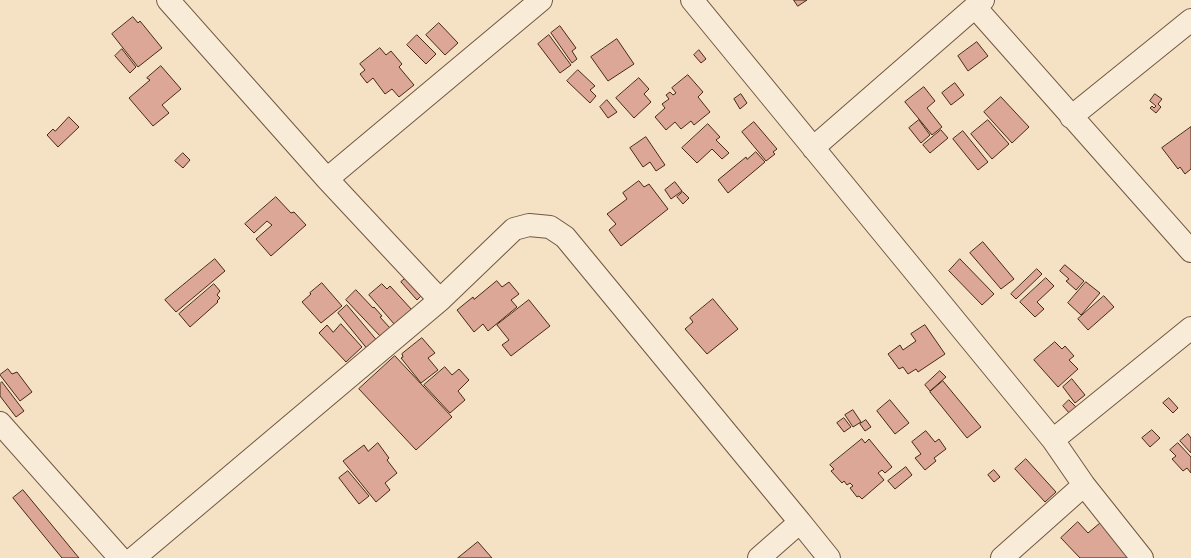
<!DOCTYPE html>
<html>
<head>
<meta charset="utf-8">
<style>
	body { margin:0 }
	canvas { display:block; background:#f5e2c4 }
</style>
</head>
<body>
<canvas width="1191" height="558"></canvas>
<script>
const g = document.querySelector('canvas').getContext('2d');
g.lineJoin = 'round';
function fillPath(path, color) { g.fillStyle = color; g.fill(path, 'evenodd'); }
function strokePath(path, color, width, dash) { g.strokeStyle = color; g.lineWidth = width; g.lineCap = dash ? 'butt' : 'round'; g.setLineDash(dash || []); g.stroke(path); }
const building = new Path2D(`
	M794,0h13l-9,6z
	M133,17l5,6 2,-2 22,27 -24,19 -26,-33z
	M439,23l19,20 -13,12 -19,-20z
	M560,26l16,22 -4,3 5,8 -5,4 -21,-30z
	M417,35l19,19 -10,10 -19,-19z
	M549,35l22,30 -11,8 -22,-29z
	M617,39l17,25 -26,17 -17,-24z
	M977,42l11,14 -20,15 -10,-15z
	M380,48l6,7 5,-4 11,13 -3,3 15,18 -15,12 -7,-8 -7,5 -12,-16 -6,5 -7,-9 5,-4 -5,-6z
	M122,49l14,18 -6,6 -15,-17z
	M699,50l7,9 -5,4 -7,-8z
	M161,66l20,23 -19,16 7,8 -16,13 -24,-28 21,-18 -3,-2z
	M578,70l17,16 -5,4 6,6 -6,7 -23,-22z
	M688,75l15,17 -5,5 12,15 -16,13 -3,-4 -10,8 -6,-7 -9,8 -11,-13 10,-9 -3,-4 7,-5 -3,-4 4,-3 3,3 3,-2 -4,-5z
	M639,78l10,11 -5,5 7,8 -17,16 -18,-20z
	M955,83l9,12 -13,10 -9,-12z
	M924,87l11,14 -8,7 15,19 -10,8 -27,-33z
	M741,94l6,9 -7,6 -6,-10z
	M1155,94l7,5 -4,5 3,3 -5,6 -6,-5 2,-2 2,2 2,-2 -6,-5z
	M1001,97l28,30 -17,16 -28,-31z
	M607,100l10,12 -9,6 -8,-11z
	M69,117l10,10 -21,20 -11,-12 6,-6 2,2z
	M919,120l11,15 -9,8 -12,-15z
	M988,120l21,24 -17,15 -21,-25z
	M754,122l23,27 -4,3 2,2 -9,7 -24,-29z
	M708,124l12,13 -4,3 13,13 -7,6 -10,-10 -15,14 -15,-15z
	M1191,127v42l-6,5 -5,-7 -2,2 -16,-21z
	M941,130l7,8 -18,15 -7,-8z
	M963,131l25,31 -10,8 -25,-31z
	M646,137l19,28 -9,6 -6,-9 -7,5 -13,-19z
	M756,152l9,10 -37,31 -10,-13 28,-23 1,2z
	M183,153l7,7 -7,8 -8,-7z
	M639,181l5,6 5,-3 19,25 -47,37 -12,-16 7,-6 -9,-10 20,-15 -4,-6z
	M675,182l7,9 -11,8 -6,-9z
	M683,192l6,6 -6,6 -6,-7z
	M276,197l15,16 3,-1 12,13 -35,31 -15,-17 16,-14 -5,-4 -13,12 -9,-9z
	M983,242l31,37 -13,10 -31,-36z
	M215,259l10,12 -49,41 -11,-12z
	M960,259l34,35 -12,11 -33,-34z
	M1065,265l19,16 -8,9 -10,-9 3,-2 -9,-8z
	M1037,269l5,5 -26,25 -5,-5z
	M411,274l15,17 -9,9 -16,-18z
	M1046,278l8,8 -17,16 7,7 -9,8 -15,-15z
	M497,281l5,6 7,-5 10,12 -8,6 6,7 -29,24 -5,-7 -9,8 -17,-22 16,-13 1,2z
	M1086,282l14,11 -19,22 -13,-12z
	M322,283l20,23 -21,17 -19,-21 9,-8 -1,-1z
	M214,284l6,7 -3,4 3,3 -3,3 1,1 -28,25 -11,-13z
	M382,284l5,5 3,-3 22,24 -17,15 -26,-30z
	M356,290l17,18 1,-1 8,9 -2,1 10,11 -9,9 -35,-37z
	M1104,296l10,11 -26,23 -10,-11z
	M713,299l25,30 -31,25 -22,-25 8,-7 -3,-4z
	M529,300l21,26 -39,30 -9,-11 7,-5 -12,-15z
	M347,305l32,38 -10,8 -31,-38z
	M341,324l21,23 -16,15 -27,-29 8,-8 6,7z
	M925,325l20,29 -27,18 -2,-3 -8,5 -5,-7 -4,2 -11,-15 12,-9 3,5 13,-9 -5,-7z
	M422,338l13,15 -7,5 10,12 -17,13 -20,-25 2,-1 -1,-3z
	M1055,342l7,7 3,-3 9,10 -5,4 9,9 -20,18 -24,-27z
	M395,356l57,61 -36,33 -57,-61z
	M445,367l7,8 7,-6 10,11 -11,11 7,9 -15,13 -26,-28z
	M8,369l4,5 5,-2 15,20 -12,9 -20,-26z
	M940,371l6,6 -16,14 -5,-6z
	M1072,379l13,16 -10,8 -12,-16z
	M943,381l38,46 -14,11 -37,-46z
	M2,382l22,29 -8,6 -16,-21v-12z
	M1169,398l9,10 -5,5 -10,-10z
	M890,400l19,23 -14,11 -18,-23z
	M1069,400l8,8 -7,6 -7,-8z
	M853,410l8,12 -8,5 -8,-12z
	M844,418l7,9 -7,5 -7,-9z
	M866,420l5,7 -6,4 -5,-7z
	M1152,430l8,8 -10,9 -8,-9z
	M926,431l9,11 4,-3 7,10 -12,9 2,3 -11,9 -10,-12 6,-4 -9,-12z
	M1188,434l3,4v15l-11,-12z
	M862,439l3,4 4,-4 23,28 -7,6 -3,-3 -4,3 6,7 -22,19 -3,-3 -2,1 -7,-9 3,-2 -3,-3 -3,2 -3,-4 -2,2 -11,-12 3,-2 -4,-4z
	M378,443l11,15 -2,2 10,13 -12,10 5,7 -14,12 -33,-41 21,-16 4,6z
	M1178,443l13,14v16l-4,-5 -4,3 -11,-12 4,-3 -6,-6z
	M1026,459l30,33 -11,10 -30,-33z
	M906,467l6,8 -17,14 -7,-8z
	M994,470l6,7 -6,5 -6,-7z
	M348,471l21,25 -10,8 -20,-26z
	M23,490l56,68h-17l-49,-60z
	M1078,522l10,11 12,-10 31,35h-51l-19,-20z
	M478,542l14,16h-34z`);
fillPath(building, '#dda798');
strokePath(building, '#472916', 1);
const minor = new Path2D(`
	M168,0l159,179 113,121
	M692,0l361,440 31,45 58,73
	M975,7l216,244
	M1071,117l120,-97
	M813,148l170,-148
	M327,179l214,-179
	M0,423l120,135
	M1053,440l138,-112
	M800,522l29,36
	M134,558l306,-258 74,-71 15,-4 21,2 15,10 235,285 -41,36
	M1002,558l82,-73`);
strokePath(minor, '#725742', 24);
strokePath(minor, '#f8ecd9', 22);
</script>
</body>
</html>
